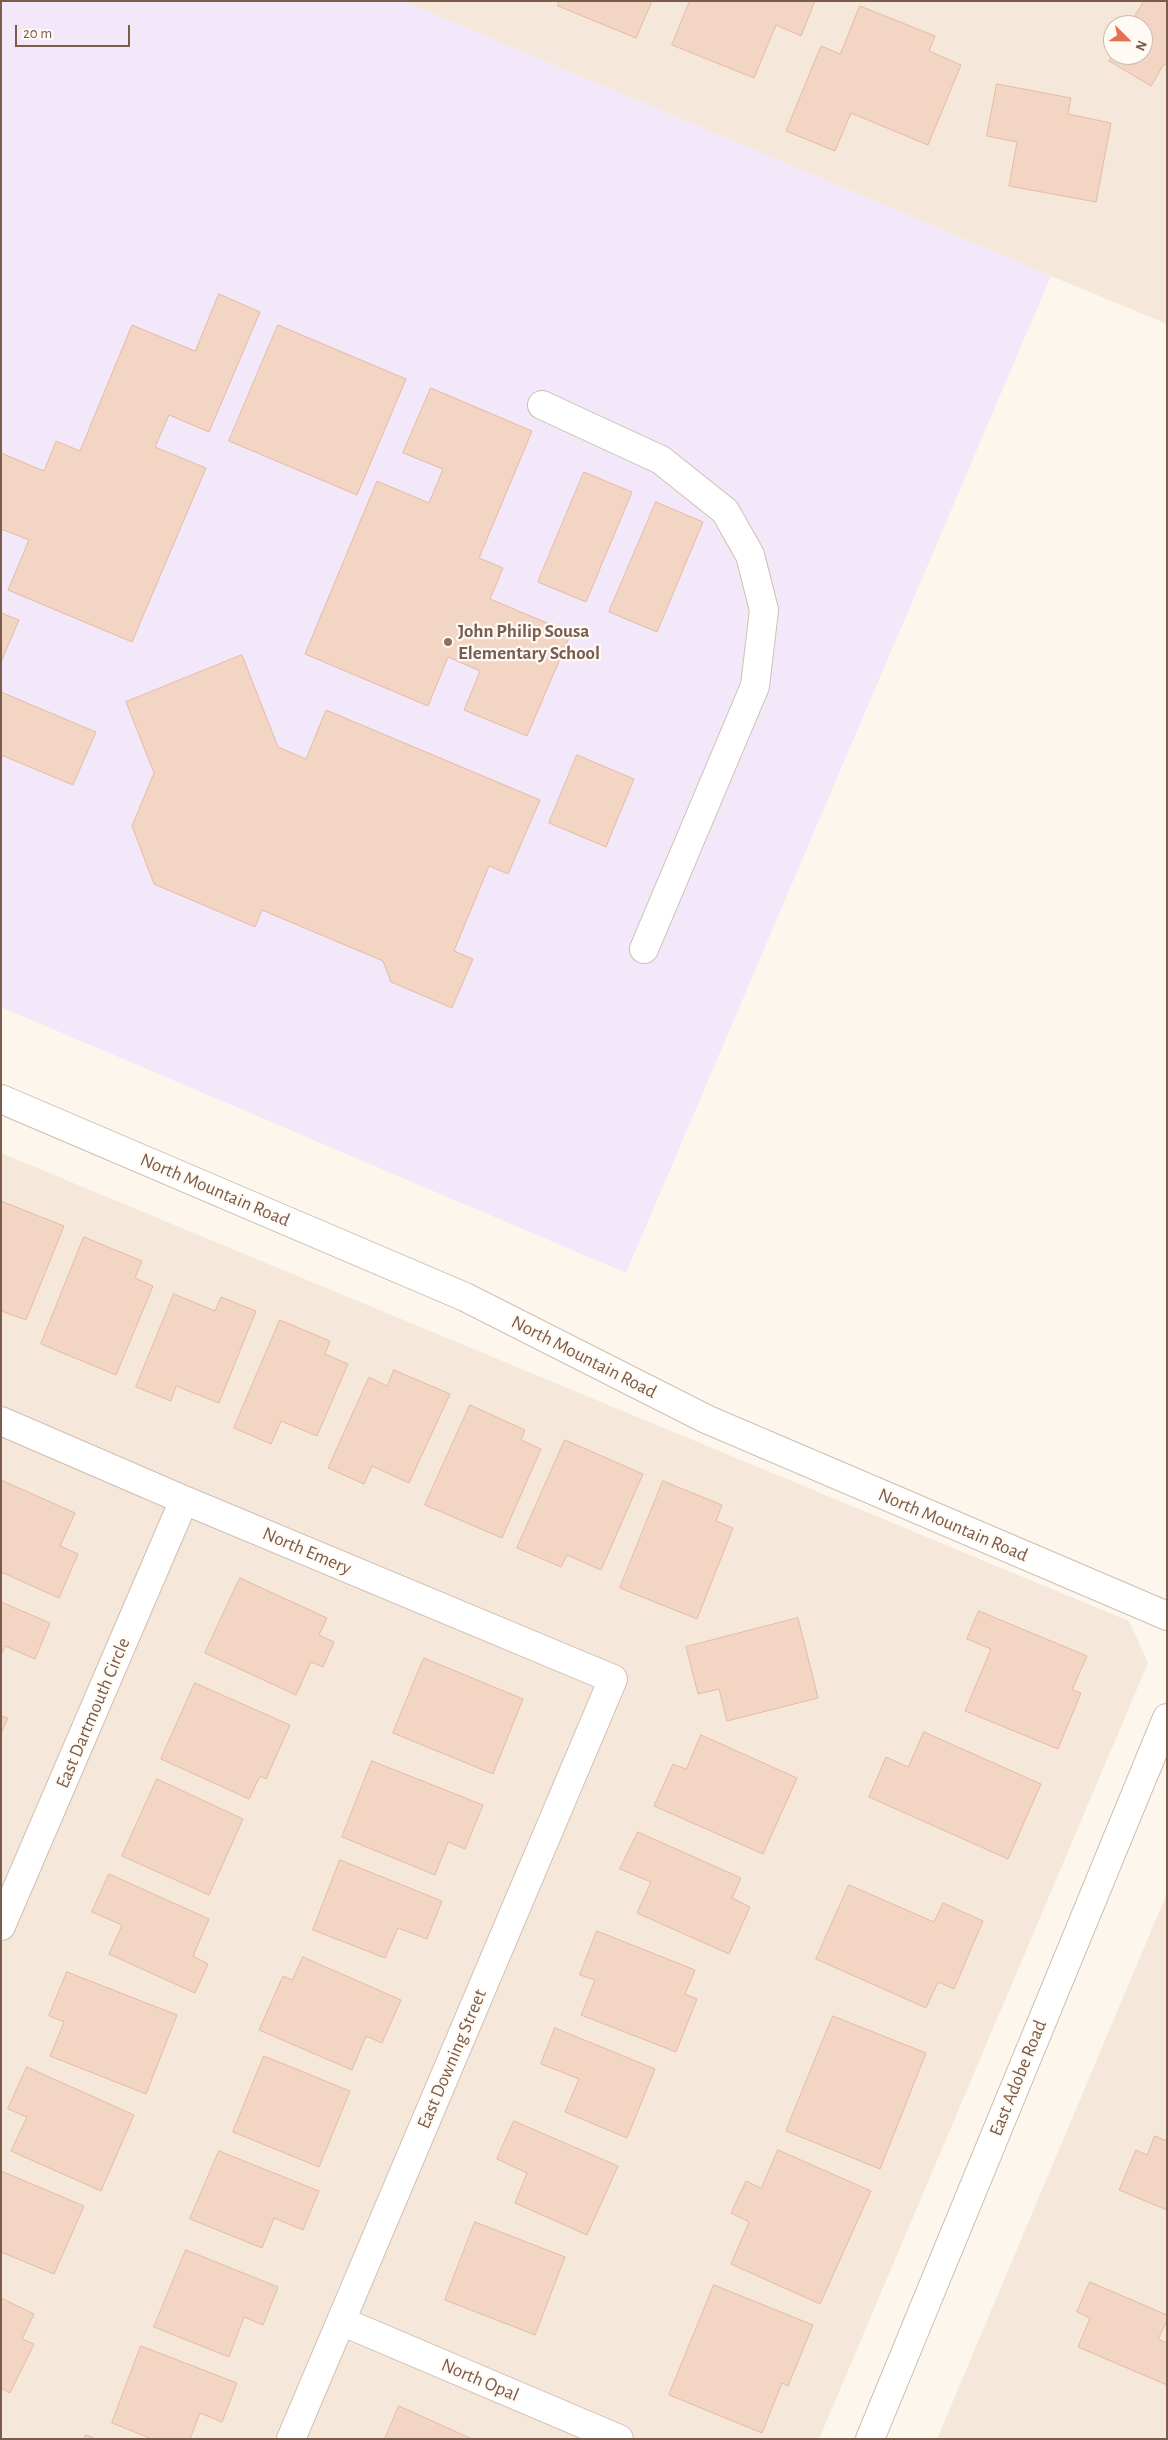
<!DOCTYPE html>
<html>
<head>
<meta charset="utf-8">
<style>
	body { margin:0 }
	#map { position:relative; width:1168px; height:2440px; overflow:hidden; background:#fdf6ec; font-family:"Alegreya Sans",sans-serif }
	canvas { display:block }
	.frame { position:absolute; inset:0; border:2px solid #7a5c4d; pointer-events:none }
	.north { position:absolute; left:1103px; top:15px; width:50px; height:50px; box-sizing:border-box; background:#fffaf3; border:1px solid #cabbb1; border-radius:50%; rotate:113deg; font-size:14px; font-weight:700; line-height:20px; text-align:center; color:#7a5c4d }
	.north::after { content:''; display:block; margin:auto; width:18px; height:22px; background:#e76f51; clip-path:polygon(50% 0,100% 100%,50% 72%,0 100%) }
	.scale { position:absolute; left:15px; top:25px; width:115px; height:22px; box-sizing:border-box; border:2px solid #7a5c4d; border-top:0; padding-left:6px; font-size:15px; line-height:18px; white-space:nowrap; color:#7a5c4d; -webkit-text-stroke:4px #fffaf3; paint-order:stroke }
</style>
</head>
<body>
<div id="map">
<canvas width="1168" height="2440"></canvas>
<div class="frame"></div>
<div class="north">N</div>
<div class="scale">20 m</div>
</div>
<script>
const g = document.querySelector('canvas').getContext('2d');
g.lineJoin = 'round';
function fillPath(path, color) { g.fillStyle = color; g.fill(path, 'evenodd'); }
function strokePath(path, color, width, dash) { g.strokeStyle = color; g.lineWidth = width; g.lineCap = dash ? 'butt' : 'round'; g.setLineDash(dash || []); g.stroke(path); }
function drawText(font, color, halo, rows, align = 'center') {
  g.font = font + ' "Alegreya Sans",sans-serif'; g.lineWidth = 4.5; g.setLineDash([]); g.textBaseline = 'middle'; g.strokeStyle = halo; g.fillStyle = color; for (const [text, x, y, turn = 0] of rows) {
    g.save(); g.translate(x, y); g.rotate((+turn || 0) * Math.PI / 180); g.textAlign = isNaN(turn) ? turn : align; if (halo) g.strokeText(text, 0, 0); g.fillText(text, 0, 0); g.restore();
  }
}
fillPath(new Path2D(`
	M403,1h764v323l-116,-48zM1113,25h30v30h-30z
	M1,1153l1128,468 19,42 -329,776h-818z
	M1167,1893v546h-230z`), '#f5e8da');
fillPath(new Path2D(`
	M1,1h402l648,275 -425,997 -625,-266z`), '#f3e8fa');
const building = new Path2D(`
	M559,1h93l-16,37 -78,-32z
	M690,1h125l-14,35 -25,-11 -22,53 -82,-33z
	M1144,1h23v64l-3,-1 -13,22 -42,-25 4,-7 30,1v-30h-13z
	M860,6l75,30 -6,15 32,14 -33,80 -77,-32 -16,38 -49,-20 35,-85 19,8z
	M997,84l74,14 -3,16 43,9 -15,79 -87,-16 8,-44 -30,-6z
	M219,294l41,18 -51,120 -40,-17 -14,32 51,21 -74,174 -124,-52 21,-50 -28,-11v-76l43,18 12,-30 24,10 52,-126 63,26z
	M278,325l128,54 -49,116 -128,-54z
	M431,388l101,43 -53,127 24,10 -13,31 81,34 -44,103 -63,-26 16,-39 -32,-14 -20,49 -123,-52 72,-173 52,22 14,-34 -40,-16z
	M584,472l48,20 -46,110 -48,-20z
	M656,502l47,20 -46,110 -48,-20z
	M1,613l18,7 -18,42z
	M242,655l36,92 28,12 20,-49 214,90 -32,74 -19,-8 -35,85 19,8 -21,49 -61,-26 -8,-21 -121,-51 -7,17 -101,-43 -22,-58 22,-53 -28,-71z
	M1,692l95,40 -23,53 -72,-30z
	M577,755l57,24 -28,68 -57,-24z
	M1,1201l63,25 -38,94 -25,-9z
	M84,1237l58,24 -7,17 18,8 -37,89 -75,-31z
	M174,1294l41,17 6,-14 35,14 -37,92 -43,-17 -5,15 -35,-14z
	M280,1320l50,21 -5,13 23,10 -31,72 -36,-15 -10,23 -37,-16z
	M394,1370l56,24 -41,89 -37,-17 -8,18 -36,-16 41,-91 18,9z
	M470,1405l55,25 -4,10 20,9 -39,89 -77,-33z
	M565,1440l78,34 -42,96 -34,-15 -6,12 -44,-19z
	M1,1480l74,33 -15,33 18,8 -19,44 -58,-26z
	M663,1481l59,24 -6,16 17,7 -36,91 -77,-31z
	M240,1578l87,40 -8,17 15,7 -11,25 -12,-5 -15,33 -91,-42z
	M1,1602l49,21 -15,36 -30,-13 -4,9z
	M979,1611l108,45 -15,34 9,3 -23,56 -93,-38 26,-62 -24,-10z
	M798,1618l20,80 -91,23 -8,-32 -21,5 -12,-47z
	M424,1658l99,41 -30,75 -100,-41z
	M195,1683l95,42 -24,54 -6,-3 -11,23 -88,-40z
	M1,1716l7,2 -7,15z
	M924,1732l117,52 -33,75 -139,-62 17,-40 22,10z
	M701,1735l96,43 -34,76 -109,-48 19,-42 13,5z
	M372,1761l111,44 -18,44 -17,-7 -13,33 -93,-38z
	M157,1779l86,40 -34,76 -87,-39z
	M638,1832l103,46 -9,20 18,9 -21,47 -92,-41 14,-31 -31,-13z
	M340,1860l102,41 -15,38 -29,-11 -13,30 -72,-28z
	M109,1874l100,45 -16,37 15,8 -13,29 -86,-39 13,-29 -30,-13z
	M849,1885l85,37 9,-19 40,18 -29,68 -16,-7 -12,26 -110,-49z
	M597,1931l98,39 -10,24 12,5 -21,53 -95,-37 14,-35 -15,-5z
	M303,1957l98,43 -19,43 -16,-7 -14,34 -93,-40 24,-54 9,4z
	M67,1972l110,43 -31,79 -96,-38 14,-34 -15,-6z
	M833,2016l93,37 -46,116 -94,-38z
	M555,2028l100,41 -28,69 -62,-26 14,-33 -38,-15z
	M264,2056l86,35 -31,76 -86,-35z
	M27,2067l107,48 -33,76 -90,-40 16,-34 -19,-8z
	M514,2121l104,45 -31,69 -72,-32 12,-30 -30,-14z
	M1155,2136l12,5v69l-48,-20 17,-40 11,5z
	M778,2150l93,41 -51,113 -89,-40 18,-42 -18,-9 15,-32 15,7z
	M219,2151l100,40 -16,39 -29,-12 -12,30 -72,-29z
	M1,2171l83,35 -30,68 -53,-22z
	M475,2222l90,35 -30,78 -90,-35z
	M186,2250l92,37 -15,38 -19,-8 -15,40 -75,-30z
	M1090,2282l77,33v6l-9,18 9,4v42l-89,-38 12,-29 -13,-6z
	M714,2285l99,40 -25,61 -6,-3 -20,50 -93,-38z
	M1,2298l33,16 -12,25 12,5 -24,49 -9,-5z
	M141,2346l96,37 -15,39 -22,-9 -10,26h-38l-40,-16z
	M399,2406l73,33h-87z
	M86,2435l10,4h-12z`);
fillPath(building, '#f3d5c3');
strokePath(building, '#e6bba3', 1);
const minor = new Path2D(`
	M542,405l119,55 64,51 25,44 14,55 -9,76 -111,263
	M1,1099l464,198 241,122 461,197
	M1,1421l183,79 429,179 -322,760
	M1,1926l183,-426
	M341,2321l278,118
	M870,2439l297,-721`);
strokePath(minor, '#d1beb0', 30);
strokePath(minor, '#fff', 28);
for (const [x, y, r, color] of [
	[448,642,5,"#8d6e63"]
]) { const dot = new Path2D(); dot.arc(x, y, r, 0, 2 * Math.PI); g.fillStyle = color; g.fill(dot); strokePath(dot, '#fffaf3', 2); }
drawText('bold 19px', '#785e54', '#fffaf3', [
	["John Philip Sousa",458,631],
	["Elementary School",458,653]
], 'left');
drawText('19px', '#7a5c4d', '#fffaf3', [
	["North Mountain Road",215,1190,23],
	["North Mountain Road",584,1357,27],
	["North Mountain Road",953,1525,23],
	["North Emery",307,1551,23],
	["East Dartmouth Circle",93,1713,-67],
	["East Downing Street",452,2059,-67],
	["East Adobe Road",1018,2078,-68],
	["North Opal",480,2380,23]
]);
</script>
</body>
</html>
